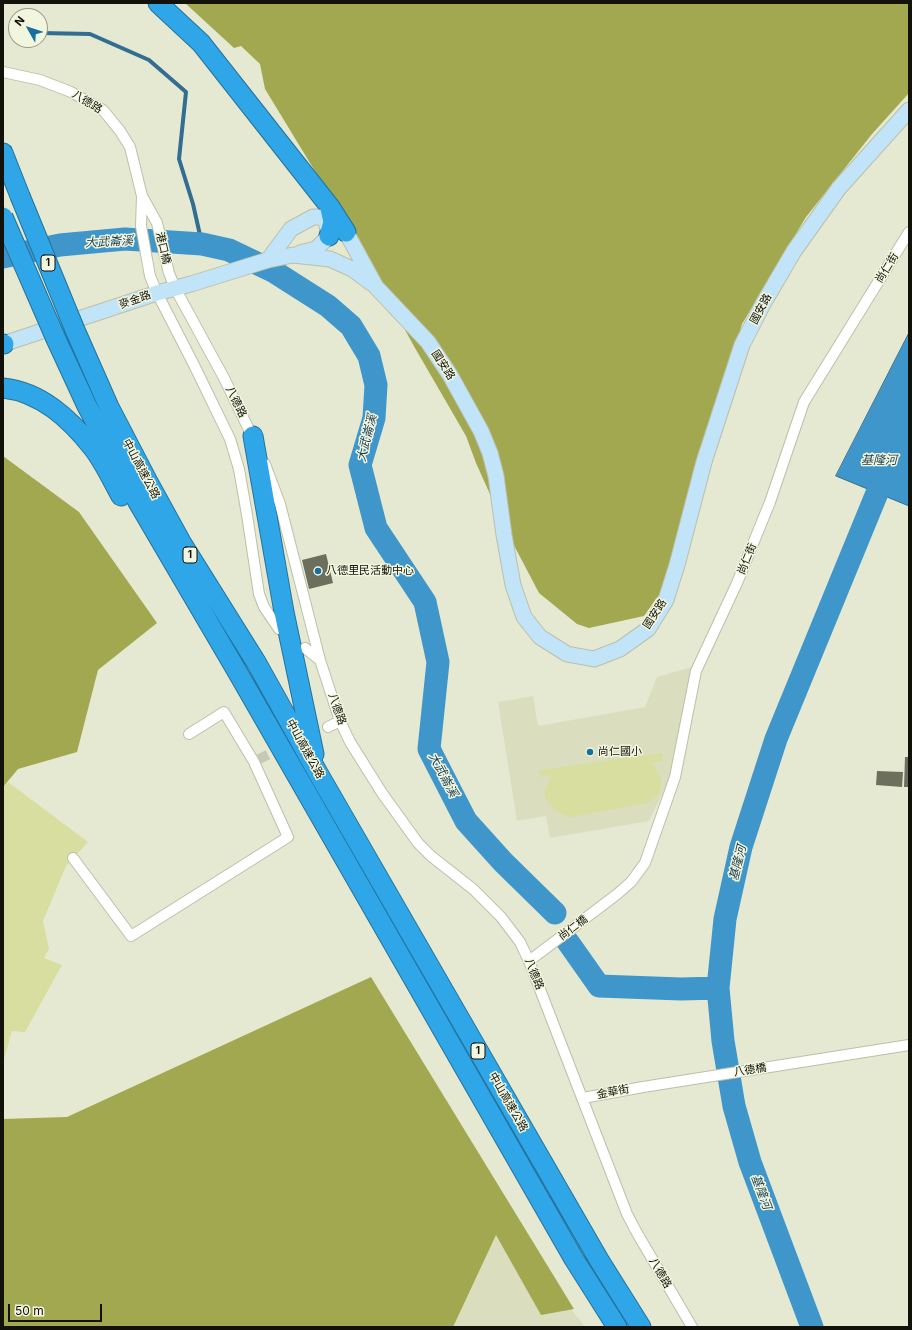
<!DOCTYPE html>
<html>
<head>
<meta charset="utf-8">
<style>
	body { margin:0 }
	#map { position:relative; width:912px; height:1330px; overflow:hidden; background:#e6e9d2; font-family:Inter,sans-serif }
	canvas { display:block }
	.frame { position:absolute; inset:0; border:4px solid #12120b; pointer-events:none }
	.north { position:absolute; left:8px; top:8px; width:40px; height:40px; box-sizing:border-box; background:#f3f6df; border:1px solid #999b8a; border-radius:50%; rotate:309deg; font-size:11px; font-weight:700; line-height:16px; text-align:center; color:#12120b }
	.north::after { content:''; display:block; margin:auto; width:14px; height:18px; background:#166f9f; clip-path:polygon(50% 0,100% 100%,50% 72%,0 100%) }
	.scale { position:absolute; left:8px; top:1304px; width:94px; height:18px; box-sizing:border-box; border:2px solid #12120b; border-top:0; padding-left:5px; font-size:12px; line-height:14px; white-space:nowrap; color:#12120b; -webkit-text-stroke:3px #f3f6df; paint-order:stroke }
</style>
</head>
<body>
<div id="map">
<canvas width="912" height="1330"></canvas>
<div class="frame"></div>
<div class="north">N</div>
<div class="scale">50 m</div>
</div>
<script>
const g = document.querySelector('canvas').getContext('2d');
g.lineJoin = 'round';
function fillPath(path, color) { g.fillStyle = color; g.fill(path, 'evenodd'); }
function strokePath(path, color, width, dash) { g.strokeStyle = color; g.lineWidth = width; g.lineCap = dash ? 'butt' : 'round'; g.setLineDash(dash || []); g.stroke(path); }
function drawText(font, color, halo, rows, align = 'center') {
  g.font = font + ' Inter,"Noto Sans TC",sans-serif'; g.lineWidth = 3; g.setLineDash([]); g.textBaseline = 'middle'; g.strokeStyle = halo; g.fillStyle = color; for (const [text, x, y, turn = 0] of rows) {
    g.save(); g.translate(x, y); g.rotate((+turn || 0) * Math.PI / 180); g.textAlign = isNaN(turn) ? turn : align; if (halo) g.strokeText(text, 0, 0); g.fillText(text, 0, 0); g.restore();
  }
}
fillPath(new Path2D(`
	M692,667l-22,111 -21,43 -99,17 -4,-22 -29,5 -19,-119 35,-6 5,30 107,-19 12,-30z
	M485,1201l98,123 2,3h-193z`), '#dadebf');
fillPath(new Path2D(`
	M662,753l1,8 -11,2c11,15 15,30 -5,40l-76,14c-10,-1 -29,-15 -26,-26 1,-5 5,-10 7,-15l-12,1 -1,-7z
	M8,782l80,60 -22,24 -23,55 6,28 -5,9 18,7 -37,67 -13,-1 -9,32v-276z`), '#d8de9f');
fillPath(new Path2D(`
	M185,3h724v90l-37,41 -66,83 -64,107 -69,251 -29,41 -55,12 -12,-4 -38,-31 -32,-61 -31,-69 -10,-27 -51,-88 -77,-139 -73,-120 -5,-25 -19,-18 -7,2z
	M3,456l76,56 78,111 -59,47 -21,82 -59,17 -15,18z
	M371,977l203,332 -33,6 -45,-80 -43,92h-450v-208l64,-2z`), '#a2a84f');
const water = new Path2D(`
	M909,333v173l-73,-30z`);
fillPath(water, '#3e96ca');
strokePath(water, '#316e91', 1);
strokePath(new Path2D(`
	M41,33l49,1 59,26 37,32 -7,67 14,45 9,40`), '#316e91', 4);
strokePath(new Path2D(`
	M3,257l57,-12 65,-6 77,5 27,6 44,21 55,35 23,20 18,30 7,29 -2,33 -14,47 16,63 49,74 13,60 -9,87 37,72 37,41 52,51
	M568,942l31,44 82,3 37,-1
	M812,1327l-62,-165 -16,-56 -11,-65 -5,-53 7,-69 16,-72 35,-108 133,-324`), '#3e96ca', 23);
fillPath(new Path2D(`
	M326,554l7,29 -24,6 -7,-29z
	M905,757h4v30h-5z
	M877,771l26,1 -1,15 -26,-2z`), '#6c6f5b');
strokePath(new Path2D(`
	M259,759l25,-12`), '#c6c9b4', 10, [10, 5]);
const street = new Path2D(`
	M3,72l37,8 31,12 32,18 17,21 10,16 12,49 15,27 12,50 6,15 49,90 30,62
	M142,196l-1,30 9,50 7,17 37,72 36,74 9,30 8,46 12,79 5,13 15,22
	M265,464l15,40 40,156 20,61 10,21 32,51 36,50 13,13 42,33 28,28 19,25 9,19 98,253 10,19 55,94
	M305,648l15,12
	M328,727l12,-6
	M73,858l58,78 157,-99 -34,-75 -30,-50 -35,22
	M529,961l87,-66 15,-13 14,-19 30,-86 21,-106 41,-88 33,-81 34,-100 105,-170
	M583,1098l60,-11 266,-42`);
const secondary = new Path2D(`
	M300,253l16,-4 13,-13v-6l-2,-4
	M268,260l23,-31 22,-12h6l14,5 13,10 30,55 52,55 22,33 31,56 9,22 6,23 8,59 9,50 11,32 16,20 27,17 27,5 26,-10 28,-20 18,-29 11,-35 27,-103 38,-117 21,-41 31,-53 45,-63 70,-78
	M3,344l154,-51 34,-9 77,-24 25,-5 37,4 22,10 19,14`);
const highway = new Path2D(`
	M158,3l43,40 129,164 16,25
	M3,153l17,43
	M329,236l4,-14 -3,-14
	M75,330l34,77 38,73 34,62 75,120 62,111 281,487 42,67
	M56,339l31,67 52,98 99,169 336,586 43,68
	M3,344h1
	M3,388c38,4 67,31 90,60 11,14 19,32 28,48
	M253,436l31,176 30,142`);
strokePath(street, '#bcbfa9', 12);
strokePath(secondary, '#bcbfa9', 17);
strokePath(highway, '#25729a', 21);
strokePath(street, '#fff', 10);
strokePath(secondary, '#c1e4f8', 15);
strokePath(highway, '#2fa6e7', 19);
const highwayBridge = new Path2D(`
	M20,196l55,134
	M3,217l53,122`);
strokePath(highwayBridge, '#25729a', 21, []);
strokePath(highwayBridge, '#2fa6e7', 19);
for (const [x, y, r, color] of [
	[318,571,4,"#166f9f"],
	[590,752,4,"#166f9f"]
]) { const dot = new Path2D(); dot.arc(x, y, r, 0, 2 * Math.PI); g.fillStyle = color; g.fill(dot); strokePath(dot, '#f3f6df', 1.5); }
for (const [x, y, w] of [
	[48,263,14],
	[190,555,14],
	[478,1051,14]
]) { const box = new Path2D(); box.roundRect(x - w / 2, y - 8, w, 16, 3); g.fillStyle = '#f3f6df'; g.fill(box); strokePath(box, '#12120b', 1); }
drawText('bold 10px', '#12120b', null, [
	["1",48,263],
	["1",190,555],
	["1",478,1051]
]);
drawText('11px', '#12120b', '#f3f6df', [
	["八德路",87,102,31],
	["港口橋",163,248,77],
	["尚仁街",887,268,-58],
	["麥金路",135,300,-19],
	["國安路",761,309,-62],
	["國安路",443,365,57],
	["八德路",236,402,64],
	["中山高速公路",141,469,62],
	["尚仁街",747,559,-68],
	["國安路",655,614,-57],
	["八德路",337,709,71],
	["中山高速公路",305,749,61],
	["尚仁橋",573,928,-37],
	["八德路",534,974,68],
	["八德橋",750,1070,-9],
	["金華街",613,1092,-11],
	["中山高速公路",508,1102,60],
	["八德路",660,1273,60]
]);
drawText('11px', '#12120b', '#f3f6df', [
	["八德里民活動中心",326,571],
	["尚仁國小",598,752]
], 'left');
drawText('italic 12px', '#183d53', '#f3f6df', [
	["大武崙溪",109,242,-3],
	["大武崙溪",367,438,-76],
	["基隆河",879,460],
	["大武崙溪",443,775,62],
	["基隆河",738,863,-76],
	["基隆河",761,1192,69]
]);
</script>
</body>
</html>
